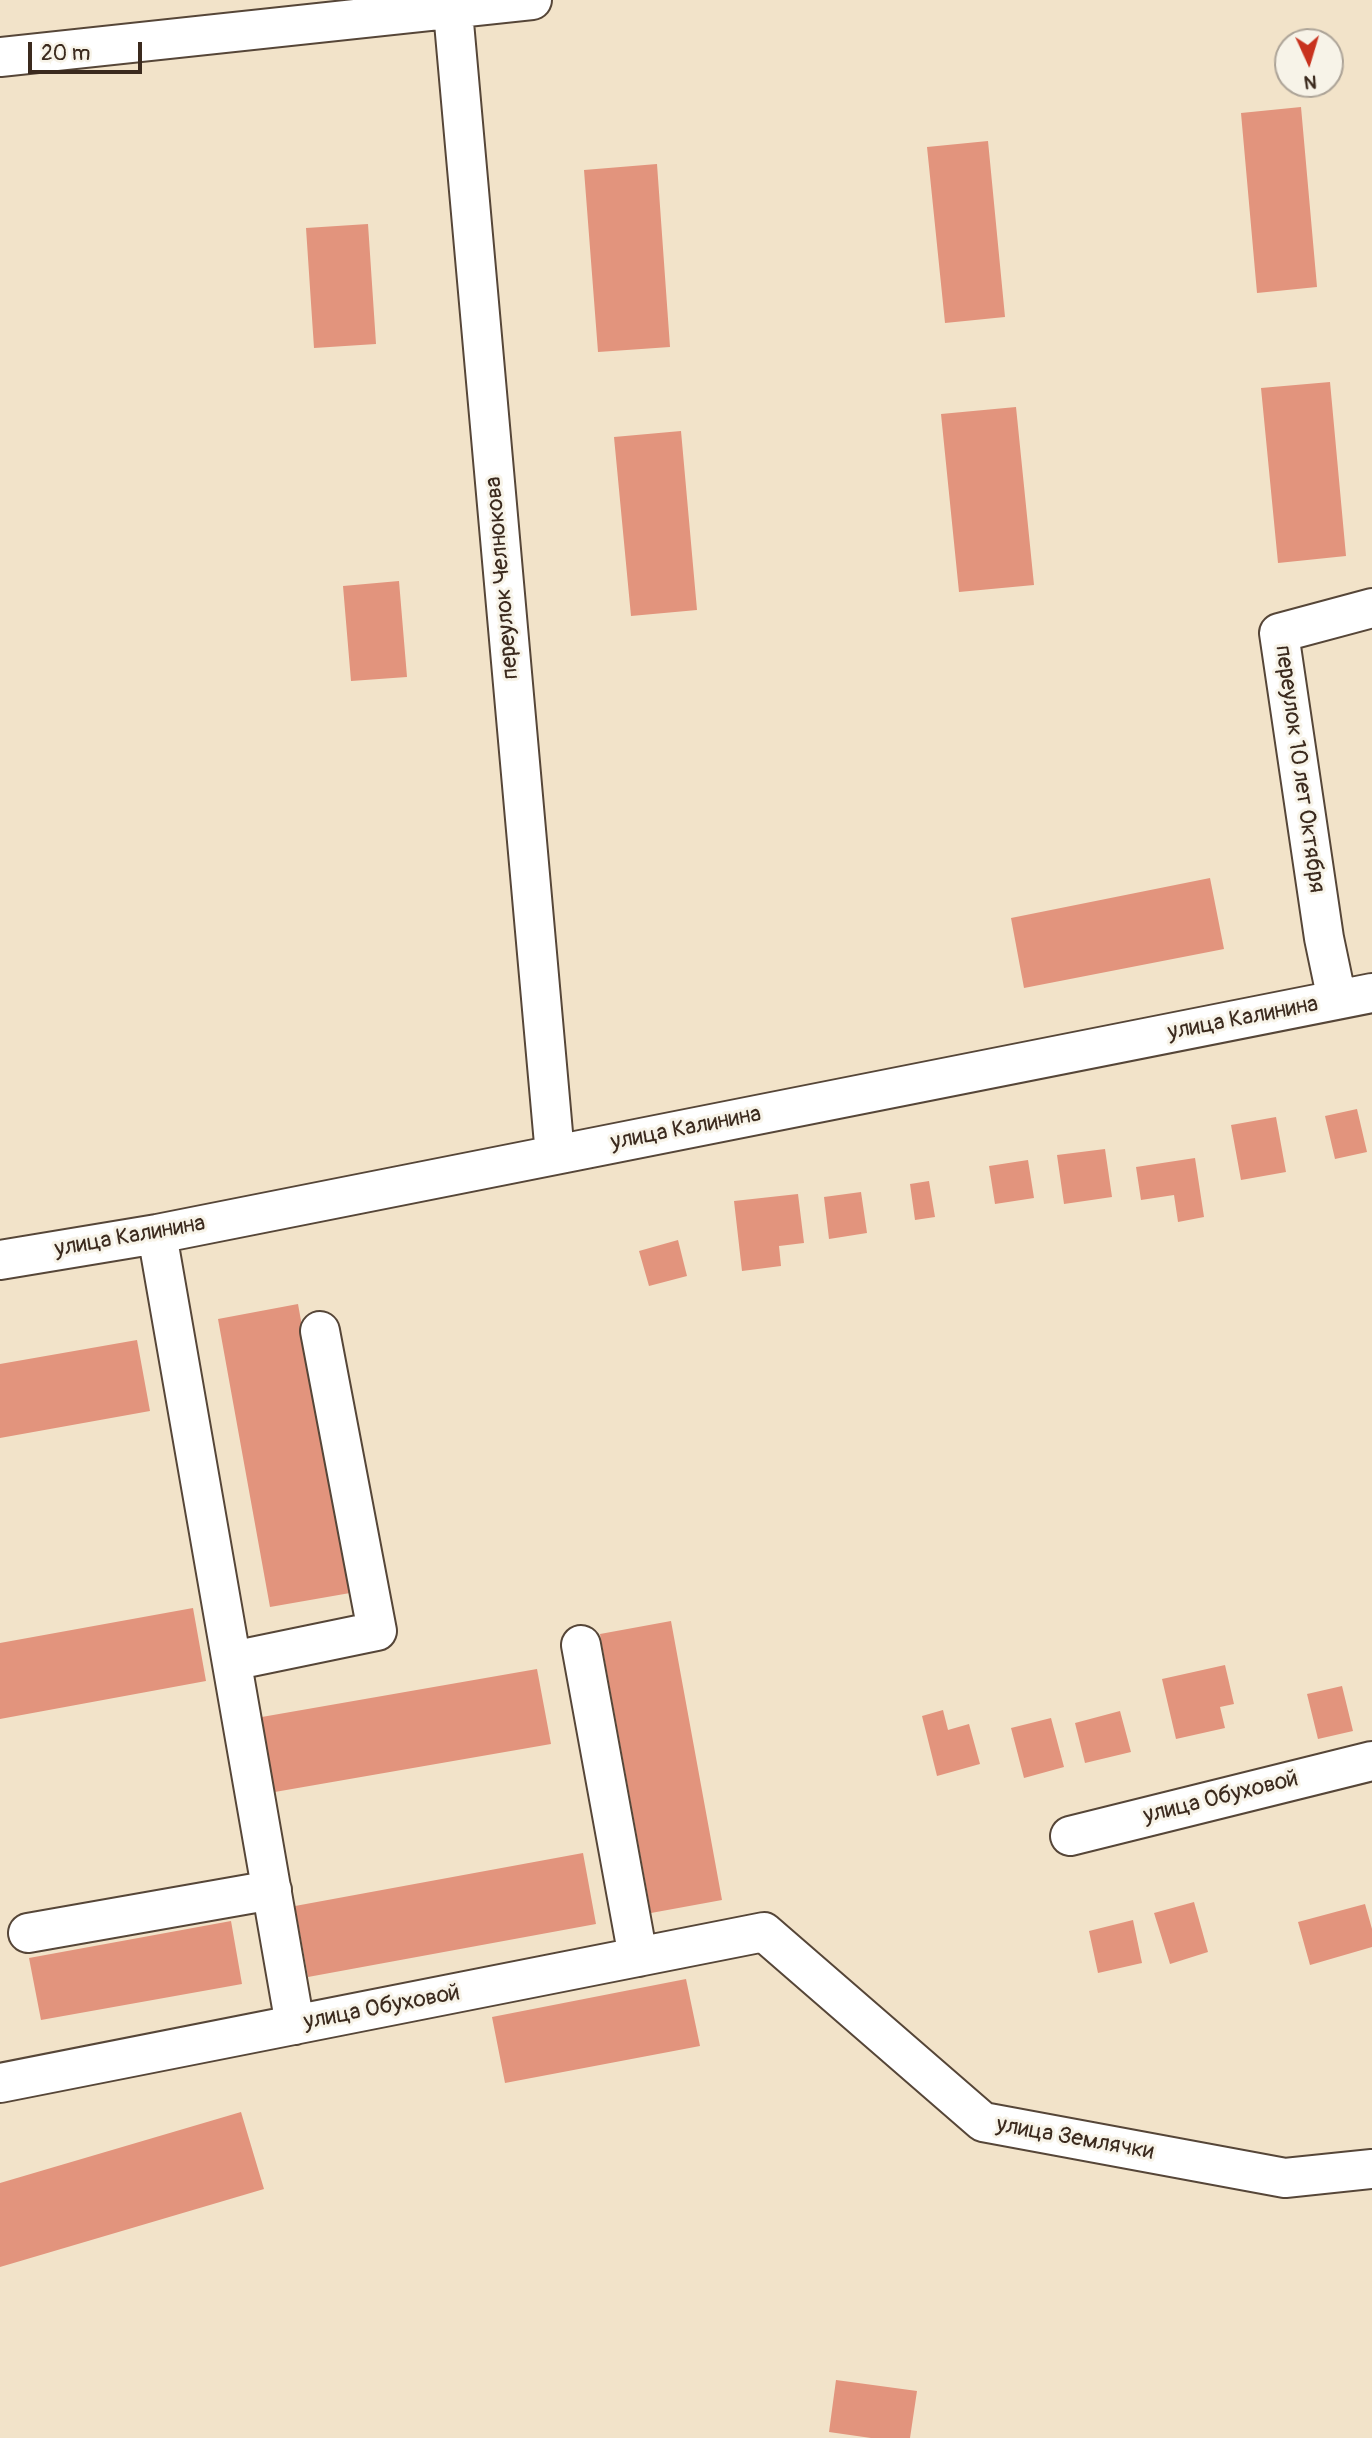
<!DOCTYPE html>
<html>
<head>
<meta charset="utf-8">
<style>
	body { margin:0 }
	#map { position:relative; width:1372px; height:2438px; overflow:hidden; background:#f2e3c9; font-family:Pangolin,sans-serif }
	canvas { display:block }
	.north { position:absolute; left:1274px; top:28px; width:70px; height:70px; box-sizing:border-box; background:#f7f3e8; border:2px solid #aca397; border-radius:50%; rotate:176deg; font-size:19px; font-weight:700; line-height:28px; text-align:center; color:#3b2a1e }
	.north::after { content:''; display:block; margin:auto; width:24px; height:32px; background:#c8321e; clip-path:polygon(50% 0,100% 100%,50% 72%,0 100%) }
	.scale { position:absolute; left:28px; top:42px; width:114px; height:32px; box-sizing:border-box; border:4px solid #3b2a1e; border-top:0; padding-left:9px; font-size:21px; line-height:24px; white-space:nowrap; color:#3b2a1e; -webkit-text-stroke:5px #f7f3e8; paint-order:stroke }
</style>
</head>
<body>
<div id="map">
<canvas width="1372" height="2438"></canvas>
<div class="north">N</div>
<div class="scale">20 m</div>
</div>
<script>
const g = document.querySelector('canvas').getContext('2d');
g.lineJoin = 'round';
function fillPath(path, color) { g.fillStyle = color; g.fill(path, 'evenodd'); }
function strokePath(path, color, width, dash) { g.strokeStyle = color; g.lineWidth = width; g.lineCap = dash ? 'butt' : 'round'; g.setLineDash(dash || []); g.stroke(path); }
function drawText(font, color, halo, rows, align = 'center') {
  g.font = font + ' Pangolin,sans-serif'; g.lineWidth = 6; g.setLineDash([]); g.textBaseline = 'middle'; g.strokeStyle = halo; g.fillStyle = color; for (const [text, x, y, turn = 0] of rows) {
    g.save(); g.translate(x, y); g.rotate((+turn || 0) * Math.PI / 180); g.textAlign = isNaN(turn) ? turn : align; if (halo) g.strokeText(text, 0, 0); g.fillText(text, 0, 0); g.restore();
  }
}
fillPath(new Path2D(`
	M1301,107l16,180 -60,6 -16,-180z
	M988,141l17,176 -60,6 -18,-176z
	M657,164l13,183 -72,5 -14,-182z
	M368,224l8,120 -62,4 -8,-120z
	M1330,382l16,174 -68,7 -17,-175z
	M1016,407l18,178 -75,7 -18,-178z
	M681,431l16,179 -66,6 -17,-179z
	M399,581l8,96 -56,4 -8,-95z
	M1210,878l14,71 -200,39 -13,-70z
	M1357,1109l10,43 -32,7 -10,-43z
	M1276,1117l10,55 -45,8 -10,-55z
	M1105,1149l7,48 -48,7 -7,-49z
	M1195,1158l9,59 -26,5 -4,-27 -33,5 -5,-33z
	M1028,1160l6,38 -39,6 -6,-38z
	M929,1181l6,36 -20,3 -5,-36z
	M861,1192l6,41 -38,6 -5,-42z
	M798,1194l6,49 -25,3 2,20 -39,5 -8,-70z
	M678,1240l9,36 -38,10 -10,-35z
	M298,1304l52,289 -80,14 -52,-288z
	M137,1340l13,71 -150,27v-74z
	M193,1608l13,73 -206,38v-76z
	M671,1621l51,279 -71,13 -51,-279z
	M1225,1665l9,39 -14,3 5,21 -49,11 -14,-60z
	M537,1669l14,75 -282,49 -13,-75z
	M1342,1686l11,45 -35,8 -11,-45z
	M943,1710l5,20 21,-6 11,40 -43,12 -15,-60z
	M1120,1711l11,41 -46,11 -10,-40z
	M1051,1718l13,49 -40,11 -13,-50z
	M583,1853l13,71 -288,53 -13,-71z
	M1194,1902l14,50 -38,12 -16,-51z
	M1365,1904l7,25v18l-62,18 -12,-43z
	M1133,1920l9,43 -44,10 -9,-42z
	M231,1921l11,63 -201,36 -12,-62z
	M686,1979l14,67 -195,37 -13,-66z
	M241,2112l23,77 -264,78v-84z
	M836,2380l81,11 -7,47h-39l-42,-6z`), '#e2947d');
const minor = new Path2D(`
	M452,0l103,1155
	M0,57l532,-57
	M1337,1000l-13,-62 -45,-305 93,-25
	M157,1234l138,791
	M0,1260l157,-26 1215,-241
	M581,1645l57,312
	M232,1661l145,-30 -57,-300
	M1070,1836l302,-75
	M28,1933l244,-43
	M0,2083l764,-151 219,190 302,56 87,-9`);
strokePath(minor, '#564638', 42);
strokePath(minor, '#fff', 38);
drawText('23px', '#3b2a1e', '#f7f3e8', [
	["переулок Челнокова",503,578,-95],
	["переулок 10 лет Октября",1299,769,82],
	["улица Калинина",1243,1019,-11],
	["улица Калинина",686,1129,-11],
	["улица Калинина",130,1237,-10],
	["улица Обуховой",1221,1798,-14],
	["улица Обуховой",382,2008,-11],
	["улица Землячки",1075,2139,10]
]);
</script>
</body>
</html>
